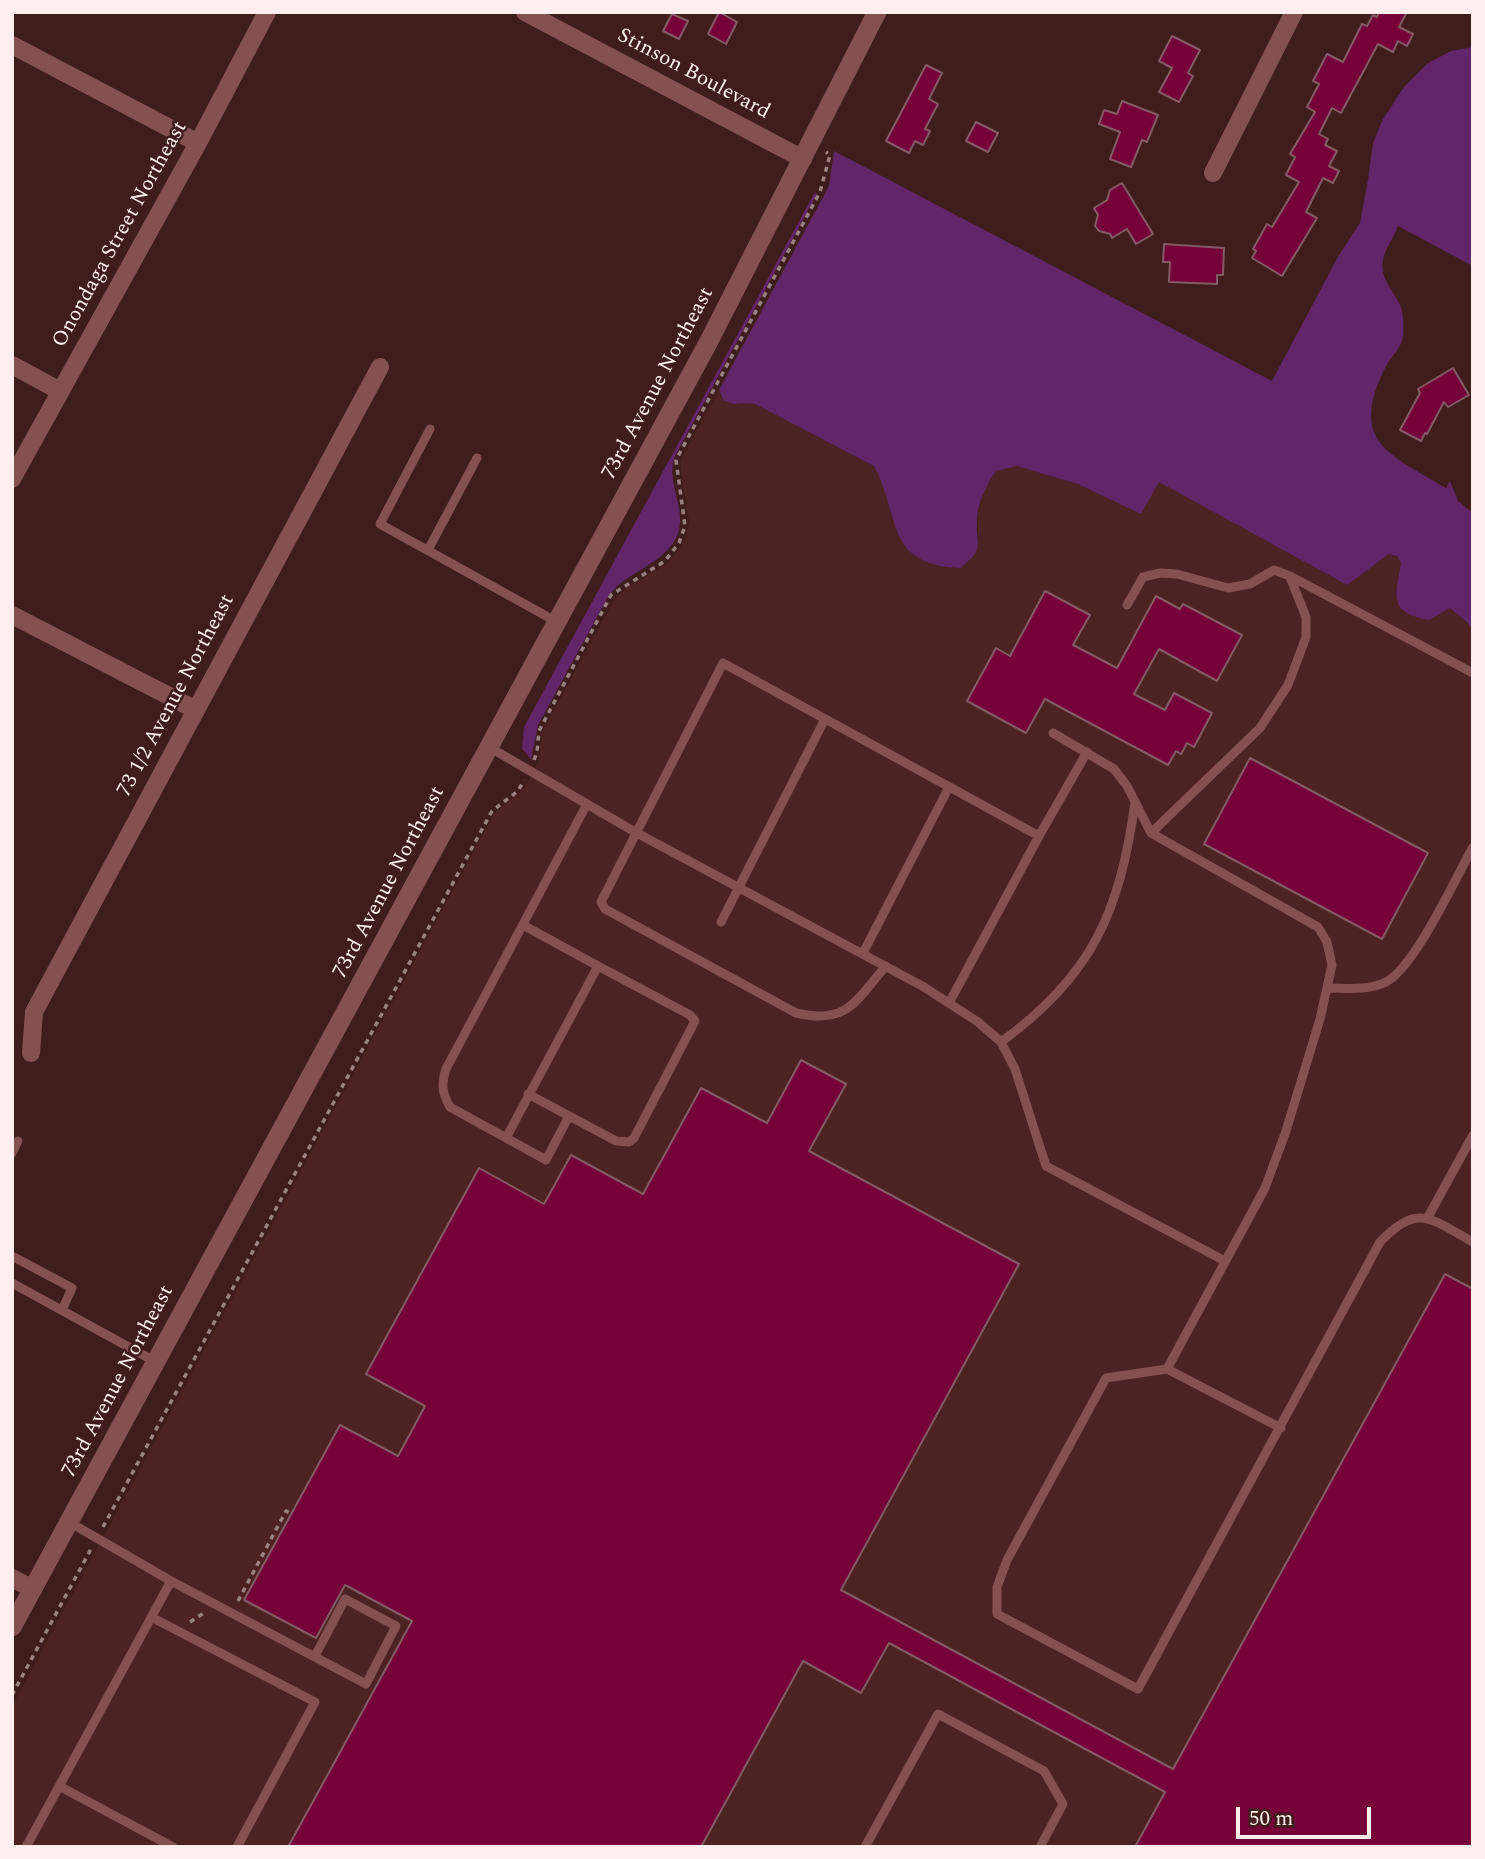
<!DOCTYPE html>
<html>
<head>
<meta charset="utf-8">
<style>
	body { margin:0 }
	#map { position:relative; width:1485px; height:1859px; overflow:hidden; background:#401d1d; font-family:Spectral,serif }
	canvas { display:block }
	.frame { position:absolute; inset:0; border:14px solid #feefee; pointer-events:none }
	.scale { position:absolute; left:1236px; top:1807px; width:135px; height:32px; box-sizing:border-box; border:4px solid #feefee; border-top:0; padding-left:9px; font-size:21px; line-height:24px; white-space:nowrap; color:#feefee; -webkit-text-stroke:5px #401d1d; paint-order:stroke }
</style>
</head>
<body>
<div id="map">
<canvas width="1485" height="1859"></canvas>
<div class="frame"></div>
<div class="scale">50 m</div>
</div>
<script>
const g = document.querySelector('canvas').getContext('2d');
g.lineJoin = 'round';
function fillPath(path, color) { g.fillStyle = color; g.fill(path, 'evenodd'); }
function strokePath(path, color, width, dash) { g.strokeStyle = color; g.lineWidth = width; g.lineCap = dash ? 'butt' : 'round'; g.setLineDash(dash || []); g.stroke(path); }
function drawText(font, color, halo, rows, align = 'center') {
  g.font = font + ' Spectral,serif'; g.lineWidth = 5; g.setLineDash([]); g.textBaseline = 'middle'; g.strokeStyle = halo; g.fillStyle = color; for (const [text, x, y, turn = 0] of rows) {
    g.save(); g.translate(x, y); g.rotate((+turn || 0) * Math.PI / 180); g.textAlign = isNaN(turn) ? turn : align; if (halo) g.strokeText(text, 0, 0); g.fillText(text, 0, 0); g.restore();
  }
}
fillPath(new Path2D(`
	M719,390l5,11 10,3 19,-1 121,63 9,17 10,39 86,20 -2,-25 7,-27 12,-19 21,-5 61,18 63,29 17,-32 189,104 42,-31 9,2 3,6 -6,34 55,12 17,14 6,9v1216h-1461v-141l482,-892 31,-27 14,-26 3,-29 73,-134 13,-11 39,-23 14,-17 6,-13 2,-13 -8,-48v-13z`), '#4d2222');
fillPath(new Path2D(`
	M1473,47v219l-75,-40c-4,11 -13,23 -15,34 -5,23 21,38 20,59 0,7 1,16 -1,22 -3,9 -13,18 -17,27 -37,75 5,86 61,120l4,-7 8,20 15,12v118l-6,-9 -17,-14 -21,12c-42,-8 -33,-24 -28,-58l-4,-6 -8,-2 -42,31 -188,-103 -18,32 -63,-30 -61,-18 -21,5c-9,14 -18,30 -19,47 -2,28 10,29 -17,50 -76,-3 -59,-52 -86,-102l-121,-63 -19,1 -10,-3 -5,-11 110,-204 5,-35 438,230 67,-126 21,-32 8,-43 5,-37 9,-22 22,-34 24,-24 23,-12z
	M815,192l2,2 -142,262c-11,27 16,57 0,84 -16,26 -48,32 -66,55l-71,130 -7,34 -9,-10 2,-22z`), '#602669');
const building = new Path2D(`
	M719,12l18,10 -11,22 -18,-10z
	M1379,12h28l-8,15 14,7 -6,12 -9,-5 -5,11 -15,-8 -37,69 -9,-5 -13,26 9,5 -3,6 12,6 -8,15 10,5 -6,12 -10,-5 -17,34 11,6 -35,58 -30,-18 4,-7 -3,-2 14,-25 5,3 27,-45 -13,-7 9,-18 -5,-3 25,-42 -8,-5 12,-23 -6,-3 14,-27 16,8 19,-38 5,2 6,-11 4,2z
	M672,14l16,7 -9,18 -16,-8z
	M1172,36l28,14 -12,23 5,3 -14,26 -20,-10 13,-24 -13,-7z
	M926,65l16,8 -13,26 9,5 -13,25 5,2 -7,14 -8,-4 -6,12 -23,-12z
	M1122,101l36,14 -11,27 -5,-2 -11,27 -21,-8 10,-27 -21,-8 5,-14 13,4z
	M976,122l22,11 -10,19 -22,-11z
	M1122,183l31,51 -17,10 -9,-15 -15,9 -2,-4 -11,-3 -4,-5 3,-11 -4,-7 13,-8 3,-10z
	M1164,244l60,4 -1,27h-6v9l-48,-2 1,-20h-7z
	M1453,368l16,27 -21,12 -4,-5 -17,32 -2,-1 -4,8 -21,-11 20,-37 -2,-4z
	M1045,591l45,24 -17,30 44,23 39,-72 24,13 3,-5 59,31 -25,46 -58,-32 -25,45 31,16 9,-17 38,20 -18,34 -7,-4 -6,11 -5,-3 -8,14 -123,-66 -19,34 -59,-32 29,-53 14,8z
	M1250,758l178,95 -46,86 -178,-95z
	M801,1060l45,24 -37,67 210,113 -178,326 332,179 272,-495 28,15v558h-338l30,-55 -276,-149 -28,50 -58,-32 -102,186h-413l124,-226 -67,-36 -29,53 -72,-38 96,-175 58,31 27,-50 -59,-32 113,-206 65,36 27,-49 72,39 58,-106 66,35z`);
fillPath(building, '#760038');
strokePath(building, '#835b66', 2);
strokePath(new Path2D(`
	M534,760l3,-8 2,-21 72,-136 54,-34 14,-18 6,-17 -9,-66 144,-268 10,-37 -4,-3
	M103,1527l389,-716 26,-20 6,-11
	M238,1601l48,-90 6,3
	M190,1622l14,-9
	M12,1695l79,-146`), '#9b8181', 3.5, [5, 5]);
strokePath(new Path2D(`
	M430,429l-50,95 177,98
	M428,550l49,-92
	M1127,605l16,-28 17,-4 17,1 51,14 22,-4 24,-14 16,6 183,97
	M1053,733l61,36 13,17 24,47 167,94 9,15 5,23 -12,54 -34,112 -21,57 -98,181 -61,9 -99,182 -10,27v27l141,75 242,-447c38,-40 51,-23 93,0
	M489,747l146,85 289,155 54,35 23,20 14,27 31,97 179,95
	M1151,833l109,-105 28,-43 18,-48v-20l-16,-40
	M721,922l104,-203
	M523,925l75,41
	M863,953l86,-166
	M886,966c-31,35 -38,59 -90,47l-191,-104 -4,-7 122,-239 316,173 48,-84
	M1327,988c19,0 41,3 59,-6 29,-15 69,-103 87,-135
	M949,1003l90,-167
	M1001,1042c91,-66 119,-130 134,-240
	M569,1116l-23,44 -96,-53c-8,-14 -9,-23 -4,-38l141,-265
	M506,1138l92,-172 92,49 5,6 -61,117 -5,4 -13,-1 -88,-47
	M12,1153l6,-12
	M1428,1217l45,-82
	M12,1256l60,32 -10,22
	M12,1283l144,79
	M1167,1369l114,59
	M69,1522l102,59 195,103 30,-58 -51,-27 -30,57
	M151,1617l164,85 -78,145
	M59,1786l114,61
	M26,1847l145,-266
	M865,1847l73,-133 106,57 19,33 -23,43`), '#835150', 9);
strokePath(new Path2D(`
	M525,12l278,147
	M12,45l186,98
	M1213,173l81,-161
	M12,365l48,26
	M12,479l186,-336 69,-131
	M12,615l184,95
	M31,1053l3,-41 346,-645
	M12,1578l21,11`), '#835150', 18);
strokePath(new Path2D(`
	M12,1627l696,-1284 169,-331`), '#835150', 19);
drawText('21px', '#feefee', '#401d1d', [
	["Stinson Boulevard",693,75,28],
	["Onondaga Street Northeast",121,235,-61],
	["73rd Avenue Northeast",659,384,-62],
	["73 1/2 Avenue Northeast",177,696,-62],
	["73rd Avenue Northeast",390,883,-62],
	["73rd Avenue Northeast",119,1382,-62]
]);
</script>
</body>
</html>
